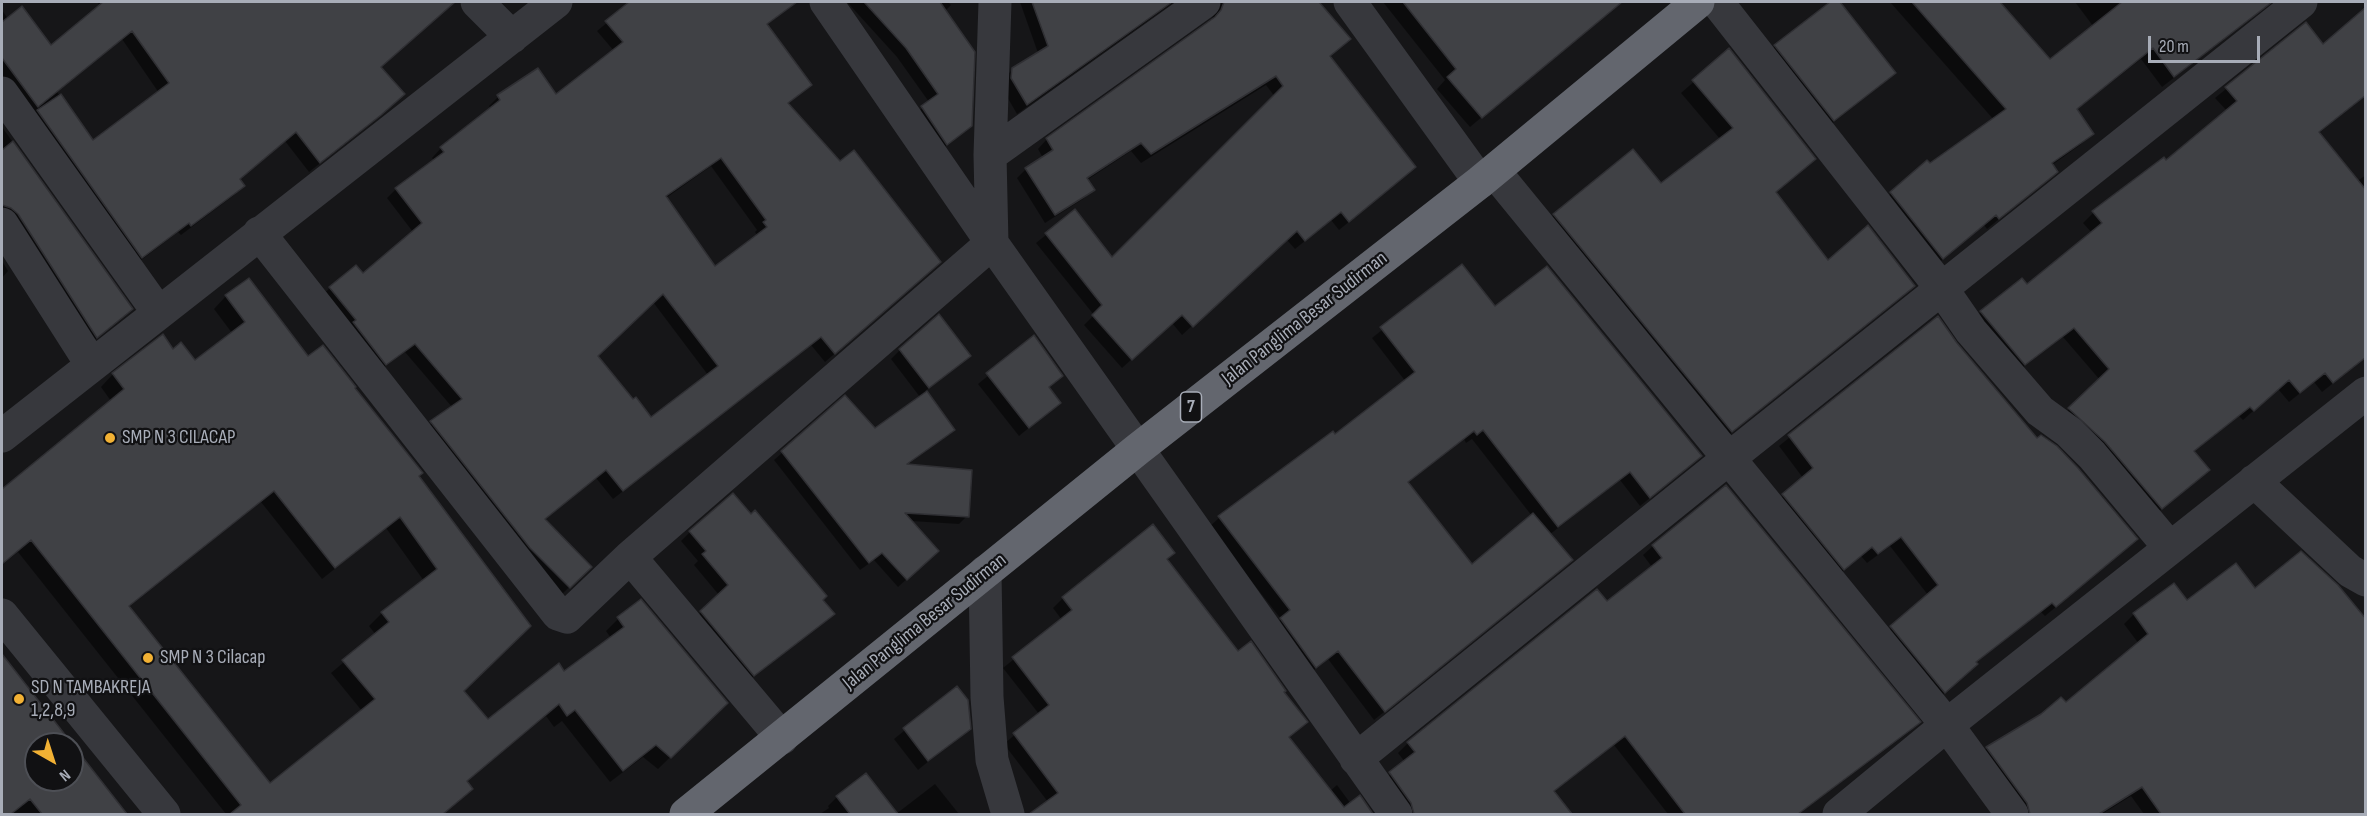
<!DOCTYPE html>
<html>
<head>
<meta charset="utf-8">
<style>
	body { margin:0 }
	#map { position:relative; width:2367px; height:816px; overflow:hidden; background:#161618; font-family:"Sofia Sans Condensed",sans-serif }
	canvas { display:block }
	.frame { position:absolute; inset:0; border:3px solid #a8adb8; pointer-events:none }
	.north { position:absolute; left:24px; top:732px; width:60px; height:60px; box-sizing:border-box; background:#111113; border:2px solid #4d4f55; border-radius:50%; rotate:141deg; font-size:16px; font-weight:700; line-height:24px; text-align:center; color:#a8adb8 }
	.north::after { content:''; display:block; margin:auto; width:21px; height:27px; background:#f2b134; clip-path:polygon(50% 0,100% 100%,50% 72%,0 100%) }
	.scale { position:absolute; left:2148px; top:36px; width:112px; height:27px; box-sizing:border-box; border:3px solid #a8adb8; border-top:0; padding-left:8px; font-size:18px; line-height:21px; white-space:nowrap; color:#a8adb8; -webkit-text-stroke:4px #111113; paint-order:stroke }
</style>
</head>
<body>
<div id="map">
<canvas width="2367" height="816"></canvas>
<div class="frame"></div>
<div class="north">N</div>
<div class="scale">20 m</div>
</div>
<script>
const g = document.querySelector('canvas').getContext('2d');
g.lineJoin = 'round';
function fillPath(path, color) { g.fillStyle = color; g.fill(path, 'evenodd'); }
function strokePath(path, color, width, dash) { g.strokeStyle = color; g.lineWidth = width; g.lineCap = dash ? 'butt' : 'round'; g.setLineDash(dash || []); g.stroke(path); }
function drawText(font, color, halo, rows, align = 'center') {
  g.font = font + ' "Sofia Sans Condensed",sans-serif'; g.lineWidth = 4.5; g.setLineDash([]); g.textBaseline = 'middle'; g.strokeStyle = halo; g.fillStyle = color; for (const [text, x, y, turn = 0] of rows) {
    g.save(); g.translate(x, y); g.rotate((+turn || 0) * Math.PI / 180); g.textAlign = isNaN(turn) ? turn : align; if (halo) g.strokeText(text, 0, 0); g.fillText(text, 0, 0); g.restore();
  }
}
fillPath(new Path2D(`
	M97,2h338l8,8 -63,58 13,36 -24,21 -60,47 -24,-31 -46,39 4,6 -10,10 -52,39 -3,-3 -46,35 -130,-180v-77l6,9 43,28 49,-41zM122,39l37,54 -66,49 -36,-50z
	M632,2h165l-31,23 44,60 -23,19 143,167 -105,91 -14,-17 -198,154 -17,-21 -52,42 46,47 -30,29 -138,-165 30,-24 -47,-55 -29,21 -56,-76 10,-9 32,-13 51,-43 -26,-34 9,-9 38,-29 -2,-2 9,-10 50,-39 -2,-3 9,-9 58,-1 58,-45 -17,-20zM711,166l46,64 -2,2 3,4 -43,32 -49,-70zM653,302l55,73 -57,44 -18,-17 -36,-46z
	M847,2h101l3,3 -6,6 26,115 -34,27 -25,-36 17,-15 -32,-45z
	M1020,2h154l-157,112 -15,-26 1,-9 10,-10 25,-16z
	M1211,2h106l32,37 -20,18 76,119 -66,54 -8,-10 -36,29 -8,-9 -105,95 -10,-12 -50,45 -38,-43 10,-10 -58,-72 38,-31 38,47 163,-162 -9,-12 -125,78 -10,-12 -44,29 6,10 -10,9 -38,24 -28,-45 9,-9 17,-11 -5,-9 9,-10 165,-119 2,-10z
	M1383,2h208l11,14 -132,111 -33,-38 8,-9z
	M1833,2h6l55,71 -14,13 -60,47 -58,-74 13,-13z
	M1890,2h108l52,59 43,-35 -18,-24h197l-110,85 -21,-28 -65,51 16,23 -12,12 -28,20 4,7 -69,57 -3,-4 -54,45 -51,-66 48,-42 3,3 64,-45z
	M2305,24l61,71 -48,39 38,48 10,-7v182l-44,35 -8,-10 -25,20 -11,-13 -35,31 -4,-4 -46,36 4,28 -46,38 -92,-99 41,-39 -37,-43 -49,37 -43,-52 10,-10 46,-26 65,-53 -9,-10 10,-10 71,-53 2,2 61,-51 -12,-13z
	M1729,51l73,119 -27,23 53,69 85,23 -11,12 -183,146 -177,-217 12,-11 106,-30 60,-46 -39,-46z
	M2,127l129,182 -45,38 -84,-129z
	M2,261l6,10 -6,7z
	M1462,266l32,42 197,157 -51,41 -20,-26 -71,55 12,35 -187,150 -46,-61 -22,17 -34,-47 9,-10 -72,-92 10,-9 113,-85 3,3 71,-54 -34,-44zM1464,439l2,4 6,-4 60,77 -60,51 -65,-84z
	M226,296l82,62 109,118 112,150 -67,65 26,30 76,-48 47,-35 -5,-7 12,-12 108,84 -68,66 -15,-12 -33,25 -48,-61 -8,6 -8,-11 -80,66 -7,19 -16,13h-217l-208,-262 -16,13v-74l109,-90 -10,-14 12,-13 60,-23 22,11 37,-29 -18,-24zM261,502l61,77 64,-51 38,53 -42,32 -13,13 7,9 -45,38 31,38 -93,74 -140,-178z
	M1937,318l19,26 170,205 -81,67 -4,-4 -66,51 -9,11 -32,28 -53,-65 47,-42 -38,-49 -23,17 -6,-7 -27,23 -61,-74 30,-27 -24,-32z
	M1034,338l27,38 -13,12 11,15 -40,33 -41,-52z
	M900,350l69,6 -44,35 28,39 -47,36 61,50 -8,8 -48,-3 18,38 -31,28 -24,-27 -14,10 -86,-110 71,-63 30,33 45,-33 -29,-38z
	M1152,526l21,27 -7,7 72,93 44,39 24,30 -18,16 42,53 7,-6 14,19 8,-7 13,17h-339l15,-12 -44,-58 35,-30 -36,-46 59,-48 -9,-12 10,-10z
	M690,532l131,68 12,14 -89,70 -52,-63 27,-26 -25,-30 4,-4 -17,-20z
	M1653,546l266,176 -10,10 -110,82h-131l-54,-69 -61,47 17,22h-168l-22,-31 25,-21 -7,-9 10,-10 199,-140 45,-36 -9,-12z
	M2254,590l112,31v193h-222l-13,-18 -29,18h-84l-41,-56 10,-10 79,-44 73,-60 -15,-20 10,-10z
	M2,656l68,88h-34v36h36v-34l54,68h-124z
	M957,688l12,40 -51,42 -24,-31z
	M865,775l31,39h-76l9,-6 -1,-2 9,-9z
	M935,784l24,30h-63z`), '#0007');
const building = new Path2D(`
	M103,2h352l-74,65 24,27 -24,21 -61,48 -24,-31 -56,47 5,7 -54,40 -2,-3 -47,35 -105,-148 24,-16 32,46 76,-57 -37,-52 -94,76 -36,-49v-36l20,-16 29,39z
	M629,2h168l-30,22 45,61 -24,18 52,58 14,-11 87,112 -106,92 -14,-17 -198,154 -17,-21 -61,49 47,48 -22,21 -40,-40 -100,-127 32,-22 -47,-55 -29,21 -33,-43 3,-2 -27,-33 27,-22 7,8 59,-50 -27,-35 49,-36 -4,-5 60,-47 -3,-5 41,-27 18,26 67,-52 -18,-21zM721,158l45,62 -3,2 4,5 -52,39 -49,-70zM663,294l55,72 -67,51 -15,-20 -3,2 -35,-43z
	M864,2h76l35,50 -3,74 -25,19 -26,-39 17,-12 -32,-46z
	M1032,2h140l-145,103 -16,-27 1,-10 36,-22z
	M1224,2h95l32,37 -21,17 86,111 -67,55 -8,-10 -36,29 -8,-10 -104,96 -11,-12 -50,45 -40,-45 10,-10 -57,-72 30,-24 37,48 171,-171 -7,-10 -125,78 -10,-11 -54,35 8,12 -40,25 -30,-47 28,-18 -7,-12 169,-121 6,-7z
	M1403,2h219l-140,116 -35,-41 9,-8z
	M1830,2h10l56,71 -62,48 -60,-76z
	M1912,2h88l50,57 72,-57h150l-98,75 -21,-29 -76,61 17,25 -42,29 6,9 -59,47 -3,-4 -53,44 -53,-67 37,-32 3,3 76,-54z
	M2366,7v88l-47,37 47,58v167l-33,26 -8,-10 -25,20 -11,-13 -35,31 -4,-4 -56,44 16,19 -48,39 -57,-67 -37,-34 41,-39 -35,-41 -49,37 -45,-54 42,-33 5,6 75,-61 -10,-12 72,-54 2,3 71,-59 -12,-14 81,-65 17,22z
	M1729,48l87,111 -40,33 52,68 40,-35 47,61 -183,146 -179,-218 80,-65 28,34 72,-55 -41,-48z
	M13,141l120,168 -36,29 -79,-124 -7,-6 -9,-3v-55z
	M1462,264l33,42 52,-40 155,190 -52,42 -20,-26 -72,55 -75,-97 -6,5 -3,-4 -66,51 64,82 61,-51 40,47 -188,152 -47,-61 -22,17 -36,-50 10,-8 -72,-94 115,-85 2,3 80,-62 -35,-45z
	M249,278l59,78 15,-11 33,42 -1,1 68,85 -4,3 112,150 -67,65 24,28 71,-56 5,8 60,-44 -7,-10 24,-18 87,104 -57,55 -15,-13 -33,26 -48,-61 -8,6 -8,-12 -92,77 6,8 -30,25h-213l11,-9 -210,-265 -29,24v-75l122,-100 -12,-16 51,-39 10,15 8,-7 14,18 50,-38 -20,-27zM274,491l61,77 65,-51 37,52 -56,43 8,10 -47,38 33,39 -105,84 -141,-177z
	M939,314l32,42 -42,32 -30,-39z
	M1938,316l19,27 80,95 4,-3 16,11 21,22 60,71 -82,68 -4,-4 -76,59 2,2 -33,29 -55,-67 48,-41 -37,-48 -23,17 -6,-7 -28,23 -62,-76 31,-26 -25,-33z
	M1034,335l29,41 -14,11 12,16 -32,25 -43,-55z
	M927,391l28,39 -48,34 65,6 -3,47 -64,-4 34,38 -32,29 -25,-27 -13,10 -88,-112 64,-56 30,33z
	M1726,485l195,237 -123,92h-113l-60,-78 -71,55 18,23h-158l-3,-11 -22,-31 26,-20 -8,-10 190,-153 10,12 55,-43 -10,-13z
	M733,493l18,21 4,-4 72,86 -4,4 12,14 -81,62 -54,-65 28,-26 -26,-31 4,-3 -17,-20z
	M1153,524l22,29 -8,6 71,92 13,-10 35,50 -2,1 24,30 -19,15 55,70 16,-12 13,19h-344l29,-21 -45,-60 36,-28 -37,-48 60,-47 -10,-13z
	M2301,551l37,34 28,34v195h-205l-19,-27 -43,27h-69l-3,-11 -41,-56 55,-33 20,-17 5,5 82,-68 -15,-21 41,-30 13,17 49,-37 19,25z
	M2,654l125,160h-85l-12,-15 -19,15h-9zM36,744h36v36h-36z
	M957,686l11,14 3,29 -43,32 -25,-33z
	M866,773l32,41h-48l-14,-18z`);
fillPath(building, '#404145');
strokePath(building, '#303034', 1.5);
strokePath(new Path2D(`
	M477,2l35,35
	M826,2l166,241 404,571
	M1350,2l130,180
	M1717,2l225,287 29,42 69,80 29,21 23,23 78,93
	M2,93l156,219
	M990,155l214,-153
	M1494,171l453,554 65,89
	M2,224l90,141
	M259,233l299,381 9,3 63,-60 362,-314 -2,-88 5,-153
	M2,436l554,-434
	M2254,481l96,90 16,9
	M630,557l152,181
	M985,572l2,125 5,63 16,54
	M2,615l162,199
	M1356,759l372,-300 573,-457
	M1839,814l108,-89 419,-332`), '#37383d', 33);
strokePath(new Path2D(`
	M686,814l452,-365 342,-267 218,-180`), '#63666e', 33);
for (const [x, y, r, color] of [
	[110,438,6,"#f2b134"],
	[148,658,6,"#f2b134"],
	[19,699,6,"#f2b134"]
]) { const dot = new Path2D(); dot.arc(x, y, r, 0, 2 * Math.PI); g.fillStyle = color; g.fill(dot); strokePath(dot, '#111113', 2); }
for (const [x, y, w] of [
	[1191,407,21]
]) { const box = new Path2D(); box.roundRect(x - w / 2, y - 15, w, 30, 4.5); g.fillStyle = '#111113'; g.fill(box); strokePath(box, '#a8adb8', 1.5); }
drawText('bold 18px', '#a8adb8', null, [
	["7",1191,407]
]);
drawText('20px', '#a8adb8', '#111113', [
	["Jalan Panglima Besar Sudirman",1305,319,-38],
	["Jalan Panglima Besar Sudirman",925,622,-39]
]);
drawText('20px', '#a8adb8', '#111113', [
	["SMP N 3 CILACAP",122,438],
	["SMP N 3 Cilacap",160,658],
	["SD N TAMBAKREJA",31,688],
	["1,2,8,9",31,711]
], 'left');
</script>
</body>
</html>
